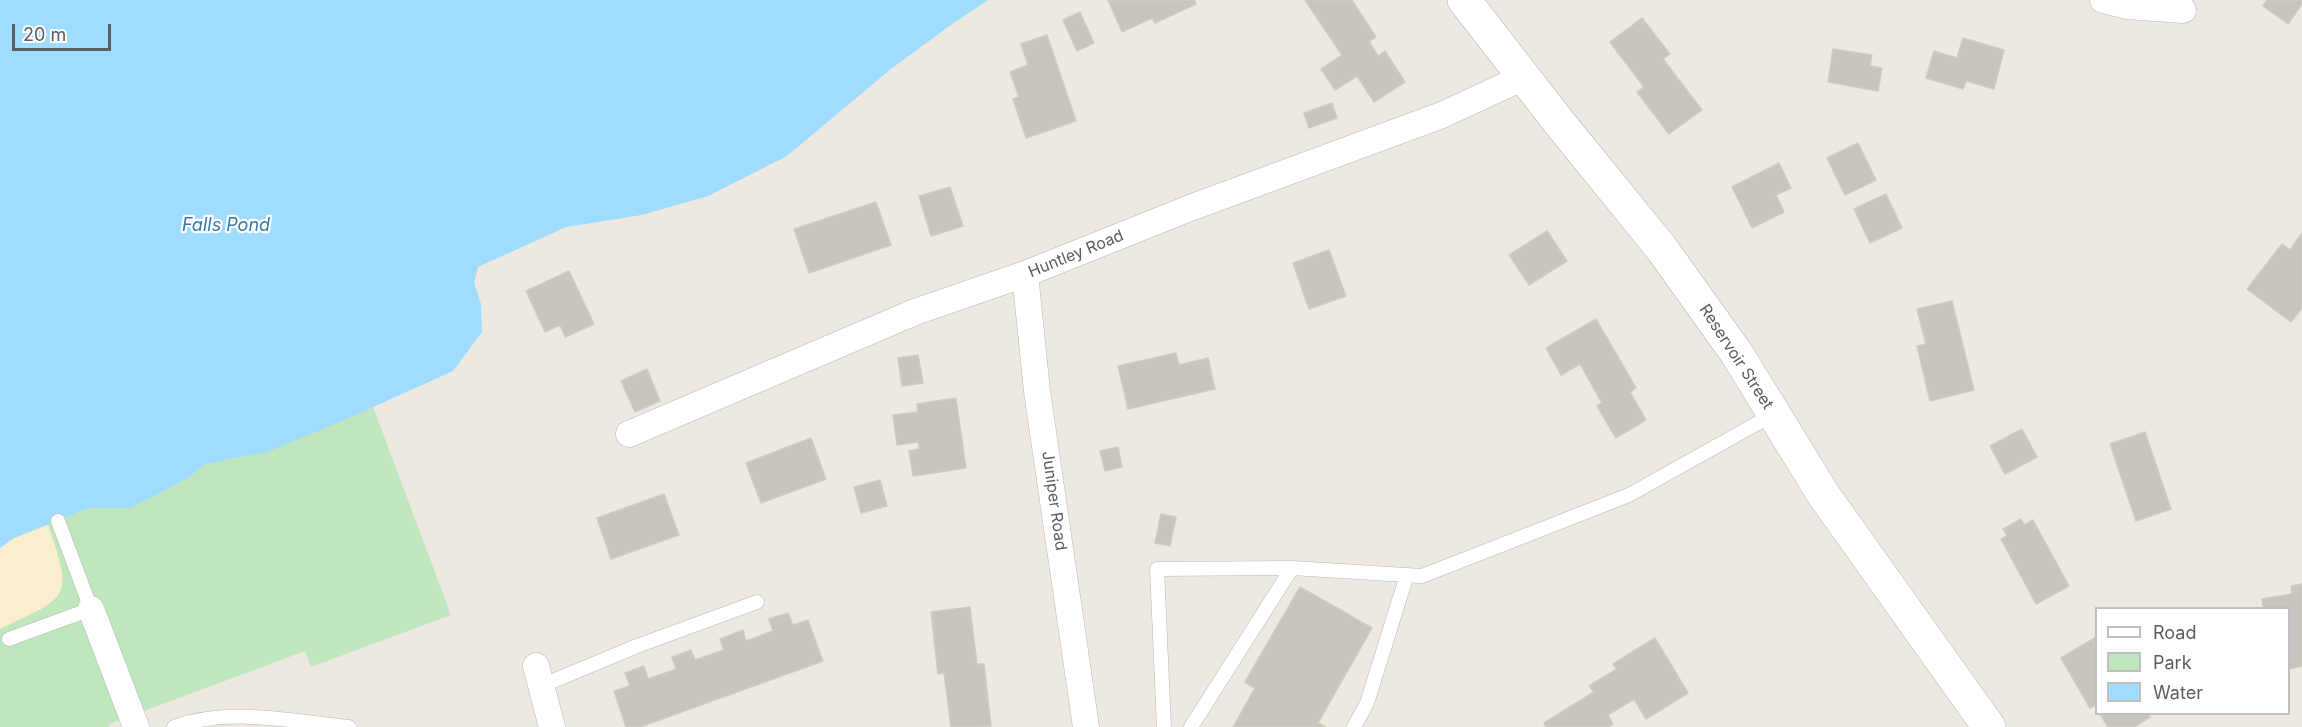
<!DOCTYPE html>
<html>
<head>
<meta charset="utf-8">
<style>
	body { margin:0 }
	#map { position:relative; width:2302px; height:727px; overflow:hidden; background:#ede9e1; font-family:Inter,sans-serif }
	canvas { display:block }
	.legend { position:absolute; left:2095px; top:607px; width:195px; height:108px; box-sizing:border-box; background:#fff; border:2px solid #bdbfc0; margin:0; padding:8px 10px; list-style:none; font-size:18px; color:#595e62 }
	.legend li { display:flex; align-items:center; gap:12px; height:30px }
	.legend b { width:30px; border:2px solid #bdbfc0 }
	.scale { position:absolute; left:12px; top:24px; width:99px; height:27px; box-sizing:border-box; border:3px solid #595e62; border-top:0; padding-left:8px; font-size:18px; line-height:21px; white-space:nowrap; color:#595e62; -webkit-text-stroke:4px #fff; paint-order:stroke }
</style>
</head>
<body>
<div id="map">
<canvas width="2302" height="727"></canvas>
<ul class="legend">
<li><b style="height:8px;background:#fff"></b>Road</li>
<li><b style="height:16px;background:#bfe6bc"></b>Park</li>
<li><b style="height:16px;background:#9fdcff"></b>Water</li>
</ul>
<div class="scale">20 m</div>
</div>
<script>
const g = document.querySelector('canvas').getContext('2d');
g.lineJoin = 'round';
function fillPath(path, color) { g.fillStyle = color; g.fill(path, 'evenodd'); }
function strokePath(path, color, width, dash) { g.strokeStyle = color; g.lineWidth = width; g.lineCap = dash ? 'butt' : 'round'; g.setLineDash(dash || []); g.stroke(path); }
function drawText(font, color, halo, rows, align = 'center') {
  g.font = font + ' Inter,sans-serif'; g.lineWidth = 4.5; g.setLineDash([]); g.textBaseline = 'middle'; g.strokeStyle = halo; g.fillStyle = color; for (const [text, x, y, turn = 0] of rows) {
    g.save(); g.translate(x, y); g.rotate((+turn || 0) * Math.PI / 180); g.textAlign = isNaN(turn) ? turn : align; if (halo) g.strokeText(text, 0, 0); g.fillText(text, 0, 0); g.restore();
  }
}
fillPath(new Path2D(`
	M373,407l78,208 -140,52 -6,-16 -196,73v3h-109v-179l14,-10 75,-30h42l57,-30 18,-14 32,-6 111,-40z`), '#bfe6bc');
fillPath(new Path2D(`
	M48,525c26,75 21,71 -48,104v-81l14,-10z`), '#fbedce');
fillPath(new Path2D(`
	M0,0h988l-40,27 -57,42 -104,87 -79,40 -66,19 -76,12 -88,40 -4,16 7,21 1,28 -29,39 -104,47 -82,34 -61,12 -18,14 -57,30h-42l-75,30 -14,10z`), '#9fdcff');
const building = new Path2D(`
	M1108,0h86l2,4 -41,19 -3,-5 -30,14z
	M1305,0h47l24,37 -7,4 9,15 7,-5 20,31 -31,20 -17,-26 -22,14 -14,-21 21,-14z
	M2267,0h35v4l-14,20 -25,-18z
	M1080,12l14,31 -17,8 -14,-31z
	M1642,18l28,36 -7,5 39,51 -33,24 -32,-42 7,-5 -34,-45z
	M1047,35l29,86 -50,17 -13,-39 6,-2 -9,-25 18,-7 -7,-21z
	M1963,38l41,12 -10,39 -28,-8 -3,8 -37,-11 8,-27 23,7z
	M1833,49l39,6 -2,11 12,2 -4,23 -50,-9z
	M1332,103l5,15 -28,10 -5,-15z
	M1858,143l18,37 -31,15 -18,-37z
	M1779,163l12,25 -15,7 8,17 -32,16 -20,-41z
	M950,187l13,39 -32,10 -12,-40z
	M1886,194l16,34 -32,15 -16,-34z
	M876,202l15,43 -82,28 -15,-44z
	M1547,231l20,30 -38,24 -20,-30z
	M2302,233v75l-11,14 -44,-33 35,-45 8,6z
	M1329,250l17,46 -37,13 -16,-46z
	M569,271l25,53 -29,13 -5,-12 -15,7 -19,-41z
	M1952,301l22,89 -44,11 -13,-55 9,-2 -9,-35z
	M1596,319l40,69 -6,4 16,28 -30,18 -19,-32 5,-3 -22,-39 -19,11 -15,-27z
	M1176,353l3,12 29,-7 7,31 -87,20 -10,-43z
	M918,355l5,28 -21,3 -4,-28z
	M647,369l13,32 -25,11 -14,-31z
	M956,398l10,70 -53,8 -4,-25 10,-2 -1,-7 -21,3 -4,-30 25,-3 -1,-8z
	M2022,429l15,28 -32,17 -15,-28z
	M2145,432l26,77 -35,12 -26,-77z
	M811,438l15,41 -65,24 -15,-40z
	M1118,447l4,20 -17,4 -5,-20z
	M880,480l7,26 -26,7 -7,-26z
	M664,494l15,41 -68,24 -14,-41z
	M1161,514l15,3 -6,29 -15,-3z
	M2021,519l3,6 9,-5 36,66 -33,18 -35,-65 6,-3 -4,-7z
	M2302,584v82l-14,3v-61h-25l-1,-9 30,-5 -1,-8z
	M1300,587l72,41 -54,95 8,4h-93l22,-39 -10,-6z
	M970,607l7,57h7l7,62 -40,1 -7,-54 -6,1 -7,-62z
	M788,613l5,12 15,-5 15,41 -183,66h-14l-12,-36 16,-5 -5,-13 19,-7 4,13 28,-10 -4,-12 19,-7 4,10 29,-10 -4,-11 23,-9 3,11 27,-10 -4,-12z
	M2096,637v71l-1,-3 -5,3 -29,-50z
	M1655,638l33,55 -42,26 -12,-20 -26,16 5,9 -5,3h-62l-2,-4 50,-31 -5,-6 28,-17 -4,-5z
	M2100,714h48l2,3 -16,10h-26z`);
fillPath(building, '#c8c4be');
strokePath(building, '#d2cbbf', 1.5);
const lane = new Path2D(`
	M9,639l82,-30 -33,-88
	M541,686l96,-40 120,-44
	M174,727c56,-20 117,-6 175,0
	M1164,727l-7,-158 135,-1 130,8 207,-81 145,-81
	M1191,727l101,-159
	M1354,727l13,-24 40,-128`);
const street = new Path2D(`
	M2103,0l24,6 56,4
	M1025,274l12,117 49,336
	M629,434l286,-122 110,-38 165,-66 252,-93 82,-38
	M91,609l45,118
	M536,666l16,61`);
const secondary = new Path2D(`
	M1464,0l94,121 104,128 75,105 86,140 166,233`);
strokePath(lane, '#b4b8bc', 15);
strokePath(street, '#b4b8bc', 27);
strokePath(secondary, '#b3b7bc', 34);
strokePath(lane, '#fff', 14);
strokePath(street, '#fff', 26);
strokePath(secondary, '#fff', 33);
drawText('16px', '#595e62', '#fff', [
	["Huntley Road",1076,254,-22],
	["Reservoir Street",1736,357,57],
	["Juniper Road",1054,501,82]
]);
drawText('italic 18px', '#3778ab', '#fff', [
	["Falls Pond",226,226]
]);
</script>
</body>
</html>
